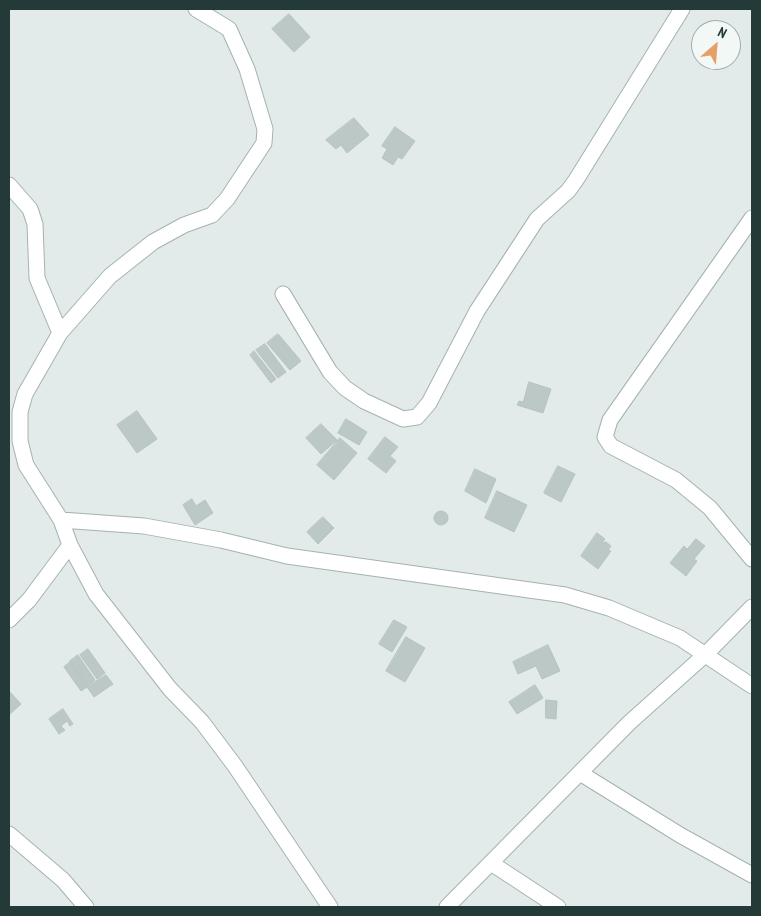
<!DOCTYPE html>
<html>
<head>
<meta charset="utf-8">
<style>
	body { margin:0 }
	#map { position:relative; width:761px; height:916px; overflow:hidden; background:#e2ebe9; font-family:"PT Sans Narrow",sans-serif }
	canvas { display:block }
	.frame { position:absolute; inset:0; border:10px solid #243a39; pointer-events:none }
	.north { position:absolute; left:691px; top:20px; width:50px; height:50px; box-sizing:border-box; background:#f2f8f6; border:1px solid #a0acaa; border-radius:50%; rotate:27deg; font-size:14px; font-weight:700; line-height:20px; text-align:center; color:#243a39 }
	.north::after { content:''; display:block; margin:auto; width:18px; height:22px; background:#e59f67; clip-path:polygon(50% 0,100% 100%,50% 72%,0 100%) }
</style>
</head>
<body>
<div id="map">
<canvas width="761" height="916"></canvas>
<div class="frame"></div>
<div class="north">N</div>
</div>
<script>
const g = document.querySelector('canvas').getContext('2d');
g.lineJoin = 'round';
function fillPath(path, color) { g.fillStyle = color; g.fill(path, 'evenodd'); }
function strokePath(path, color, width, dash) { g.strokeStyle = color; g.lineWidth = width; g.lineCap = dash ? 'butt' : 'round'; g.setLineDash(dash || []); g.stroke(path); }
const building = new Path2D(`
	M289,14l21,23 -16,15 -22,-23z
	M354,118l15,17 -22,18 -6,-8 -5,4 -10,-9z
	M395,127l20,14 -13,18 -4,-2 -5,8 -11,-7 5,-9 -5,-3z
	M278,334l23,27 -11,9 -23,-27z
	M265,344l21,28 -8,6 -22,-28z
	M254,351l22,28 -5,4 -21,-28z
	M529,382l22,7 -8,24 -26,-8 2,-4 4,1z
	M137,411l20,28 -20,14 -20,-28z
	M346,419l21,13 -8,13 -21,-12z
	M321,424l16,16 -16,14 -15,-16z
	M385,437l13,10 -8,9 6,5 -10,12 -18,-14z
	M340,438l17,15 -23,27 -17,-15z
	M558,466l17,8 -14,28 -17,-9z
	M475,469l21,10 -10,24 -21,-12z
	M497,491l30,14 -13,27 -29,-14z
	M192,499l4,7 9,-6 8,13 -18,12 -12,-20z
	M434 518a7 7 0 1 1 14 0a7 7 0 1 1-14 0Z
	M323,517l11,11 -16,16 -11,-12z
	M597,533l8,6 -3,4 4,-1 5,4 -3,4 3,1 -13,18 -17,-13z
	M696,539l9,7 -11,13 3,2 -11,15 -16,-13 14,-17 3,3z
	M394,620l13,7 -15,25 -13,-8z
	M406,637l19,11 -20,34 -19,-11z
	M548,645l12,26 -18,8 -6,-13 -18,8 -5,-12z
	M88,649l17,24 -8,6 -17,-24z
	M78,655l17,25 -8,6 -17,-25z
	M70,662l17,25 -6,4 -17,-24z
	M106,675l7,9 -19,13 -7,-10z
	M535,685l8,13 -26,16 -8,-12z
	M9,691l12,13 -12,11z
	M546,700l11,1 -1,18 -10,-1z
	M63,709l10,15 -3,2 -3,-5 -6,5 4,4 -6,4 -10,-15z`);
fillPath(building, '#bbc8c5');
strokePath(building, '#b5c4c1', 1);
const minor = new Path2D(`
	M196,9l33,20 18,40 18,60 -1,14 -37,56 -15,16 -28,10 -31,17 -43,34 -50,57 -35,61 -5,18v29l6,24 35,55 9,25 26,49 74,95 32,33 33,44 95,141
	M9,185l21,24 5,15 2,54 23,55
	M752,218l-142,202 -5,17 6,9 65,34 34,28 42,51
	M283,294l47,78 15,16 19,13 39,18 14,-2 12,-14 48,-92 60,-92 31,-28 8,-11 106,-171
	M61,520l83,6 77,14 66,16 278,39 44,13 71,30 72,48
	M9,620l20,-20 41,-55
	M580,773l100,62 72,40
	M9,834l54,46 23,27
	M491,863l67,44
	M447,907l182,-184 78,-70 45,-46`);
strokePath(minor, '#a5b2b1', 17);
strokePath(minor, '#fff', 15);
</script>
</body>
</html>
